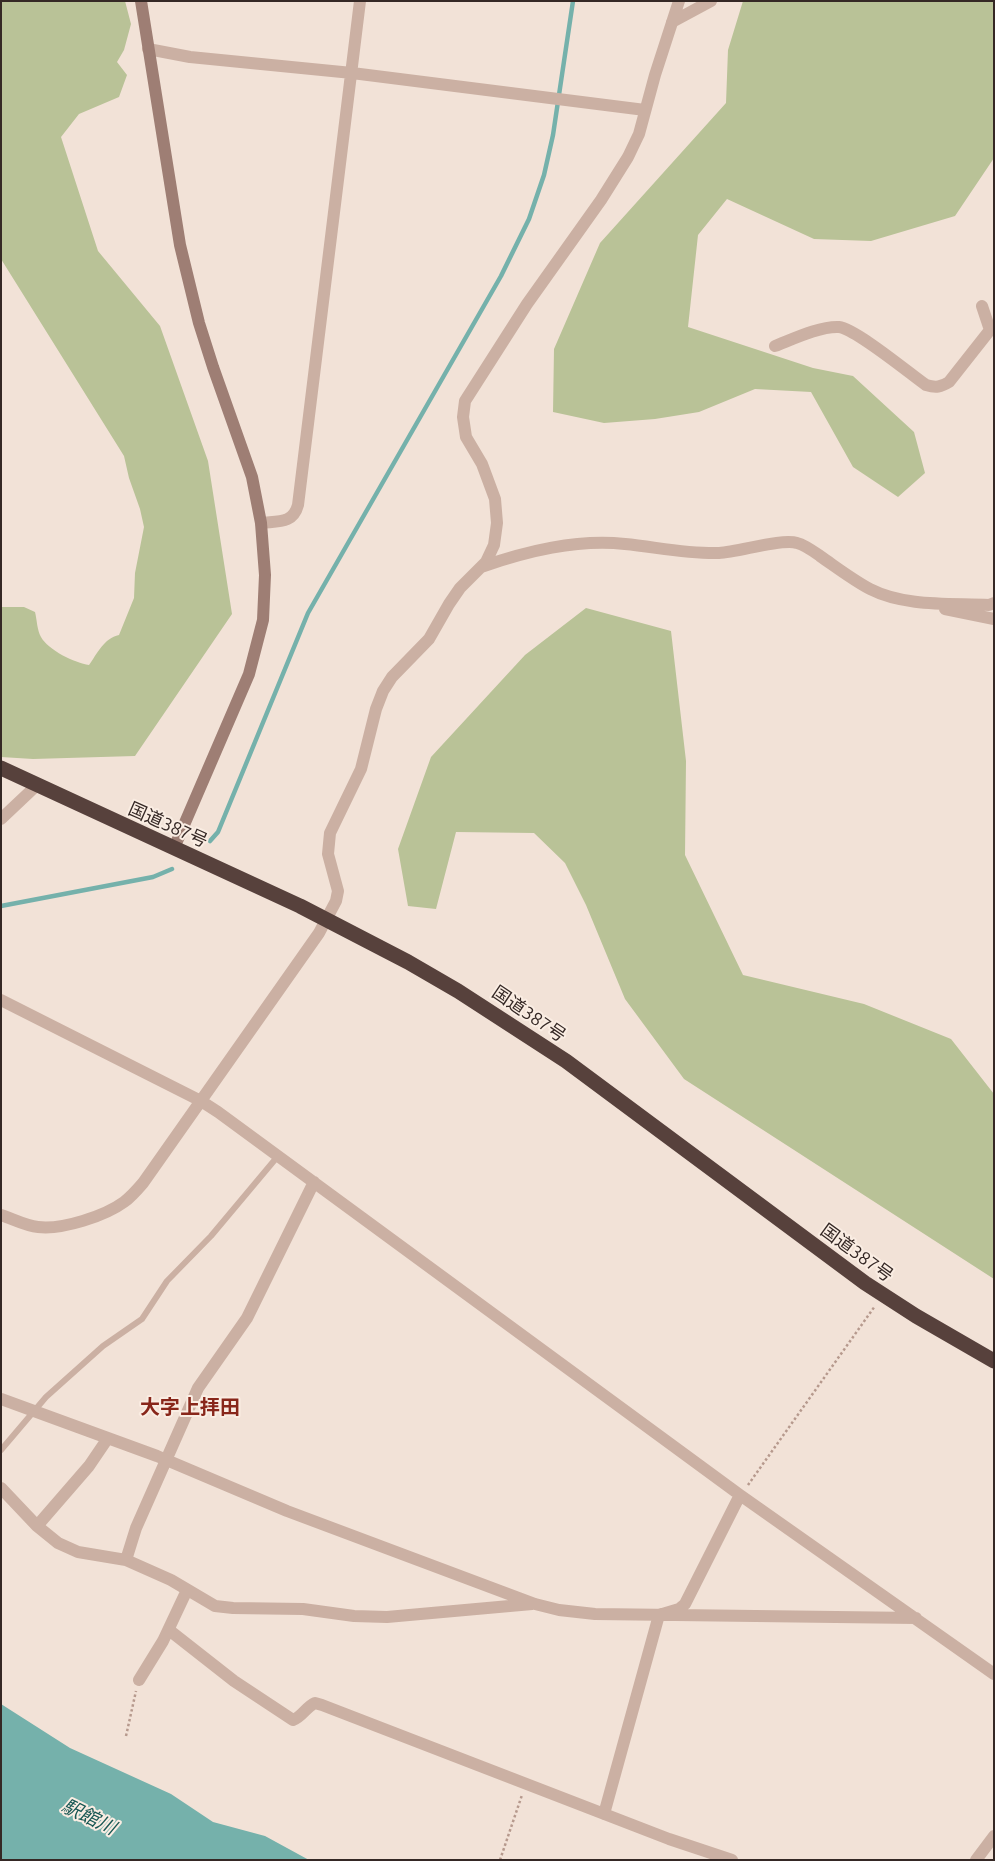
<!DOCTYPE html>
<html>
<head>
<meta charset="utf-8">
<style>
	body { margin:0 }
	#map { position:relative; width:995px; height:1861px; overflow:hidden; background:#f2e2d7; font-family:Ubuntu,sans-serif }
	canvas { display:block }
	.frame { position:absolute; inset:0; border:2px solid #352825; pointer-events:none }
</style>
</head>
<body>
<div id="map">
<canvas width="995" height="1861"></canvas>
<div class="frame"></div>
</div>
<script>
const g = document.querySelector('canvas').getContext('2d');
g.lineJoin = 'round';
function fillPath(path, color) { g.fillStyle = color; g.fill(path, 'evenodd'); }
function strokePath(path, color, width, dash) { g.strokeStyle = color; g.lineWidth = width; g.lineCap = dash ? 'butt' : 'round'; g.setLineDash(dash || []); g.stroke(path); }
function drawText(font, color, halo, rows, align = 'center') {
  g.font = font + ' Ubuntu,"Noto Sans JP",sans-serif'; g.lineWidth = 4; g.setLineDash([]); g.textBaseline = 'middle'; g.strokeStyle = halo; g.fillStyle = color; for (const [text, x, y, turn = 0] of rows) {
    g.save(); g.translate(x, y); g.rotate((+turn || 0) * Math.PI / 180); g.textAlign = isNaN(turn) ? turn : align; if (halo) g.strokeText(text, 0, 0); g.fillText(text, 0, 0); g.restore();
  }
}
fillPath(new Path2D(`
	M2,1h123l6,23 -7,26 -7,12 10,13 -8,22 -40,17 -18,23 37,114 62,75 48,135 24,153 -97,142 -102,3 -32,-2v-150h23l11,5c2,8 2,18 6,25 7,13 34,26 48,28 8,-11 15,-27 30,-30l15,-37 1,-25 9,-46 -4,-18 -11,-31 -5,-22 -123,-197z
	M743,1h251v157l-39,58 -84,25 -57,-2 -87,-40 -29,36 -10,92 125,41 40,8 61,56 11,41 -27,24 -45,-30 -42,-75 -56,-3 -56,23 -44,7 -51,4 -51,-11 1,-63 46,-106 126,-140 2,-53z
	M586,608l85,23 15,130 -1,94 58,120 121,29 87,35 43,55v185l-310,-200 -59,-80 -39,-94 -21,-42 -31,-30 -78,-1 -20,77 -28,-3 -10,-57 33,-92 94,-102z`), '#b9c297');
fillPath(new Path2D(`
	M1,1704l69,44 101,46 42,28 52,14 44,24h-308z`), '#75b1ab');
strokePath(new Path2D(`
	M210,841l8,-9 90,-219 193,-337 28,-57 15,-44 9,-40 20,-134
	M1,906l152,-29 19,-8`), '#75b1ab', 4.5);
strokePath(new Path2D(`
	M748,1485l127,-179
	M126,1736l10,-45
	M500,1860l22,-65`), '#b6998d', 2.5, [2.5, 2.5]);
strokePath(new Path2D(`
	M1,1450l45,-53 57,-51 39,-27 25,-38 44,-45 67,-80`), '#cbb0a3', 6);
strokePath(new Path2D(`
	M672,22l39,-21
	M148,49l42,8 162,16 293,37
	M982,306l8,24
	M775,346c18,-7 45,-20 64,-19 17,2 70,46 87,58 10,3 15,2 23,-3l41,-52 4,-2
	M261,523c17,-2 32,1 37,-18l62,-504
	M481,567c46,-16 95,-28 144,-23 31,3 62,10 94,9 20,-1 63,-15 78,-10 8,2 16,8 23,13 16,11 33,24 50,33 35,18 81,14 119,16l5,-2
	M945,609l49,10
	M1,819l36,-34
	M1,1000l200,101 17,11 522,383 254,179
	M1,1215c12,4 25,11 37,12 24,3 67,-11 86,-25 7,-5 13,-12 19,-19l176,-250 17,-32 2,-10 -10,-37 2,-21 31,-64 15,-60 7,-18 9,-14 37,-38 20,-35 11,-16 26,-26 8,-17 3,-22 -2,-24 -13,-35 -16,-27 -3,-20 2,-16 62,-97 74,-104 27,-43 11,-23 16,-59 24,-74
	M1,1399l156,57 130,55 248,93 24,6 36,4 321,4
	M1,1488l36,38 21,17 20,9 48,8 45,20 44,26 18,2 70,1 51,7 33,1 145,-13
	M37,1526l52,-60 19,-28
	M126,1560l10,-32 62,-140 49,-70 67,-136
	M169,1630l65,51 59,39c9,-3 13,-13 22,-17l7,2 347,134 63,21
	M139,1680l24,-39 24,-51
	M604,1814l55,-199 20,-6 6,-5 55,-109
	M976,1860l18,-24`), '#cbb0a3', 12);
strokePath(new Path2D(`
	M141,1l39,244 19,78 14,44 39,110 9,46 4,52 -2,45 -14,54 -75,174`), '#9e7e74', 12);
strokePath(new Path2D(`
	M1,768l299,138 108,56 50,29 108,70 299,222 51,33 78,45`), '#57413c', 15);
drawText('18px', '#352825', '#faede3', [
	["国道387号",168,825,24],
	["国道387号",529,1014,34],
	["国道387号",857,1253,36]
]);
drawText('italic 19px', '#195854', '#faede3', [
	["駅館川",89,1817,26]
]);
drawText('bold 20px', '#88261a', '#faede3', [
	["大字上拝田",190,1407]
]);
</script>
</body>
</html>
